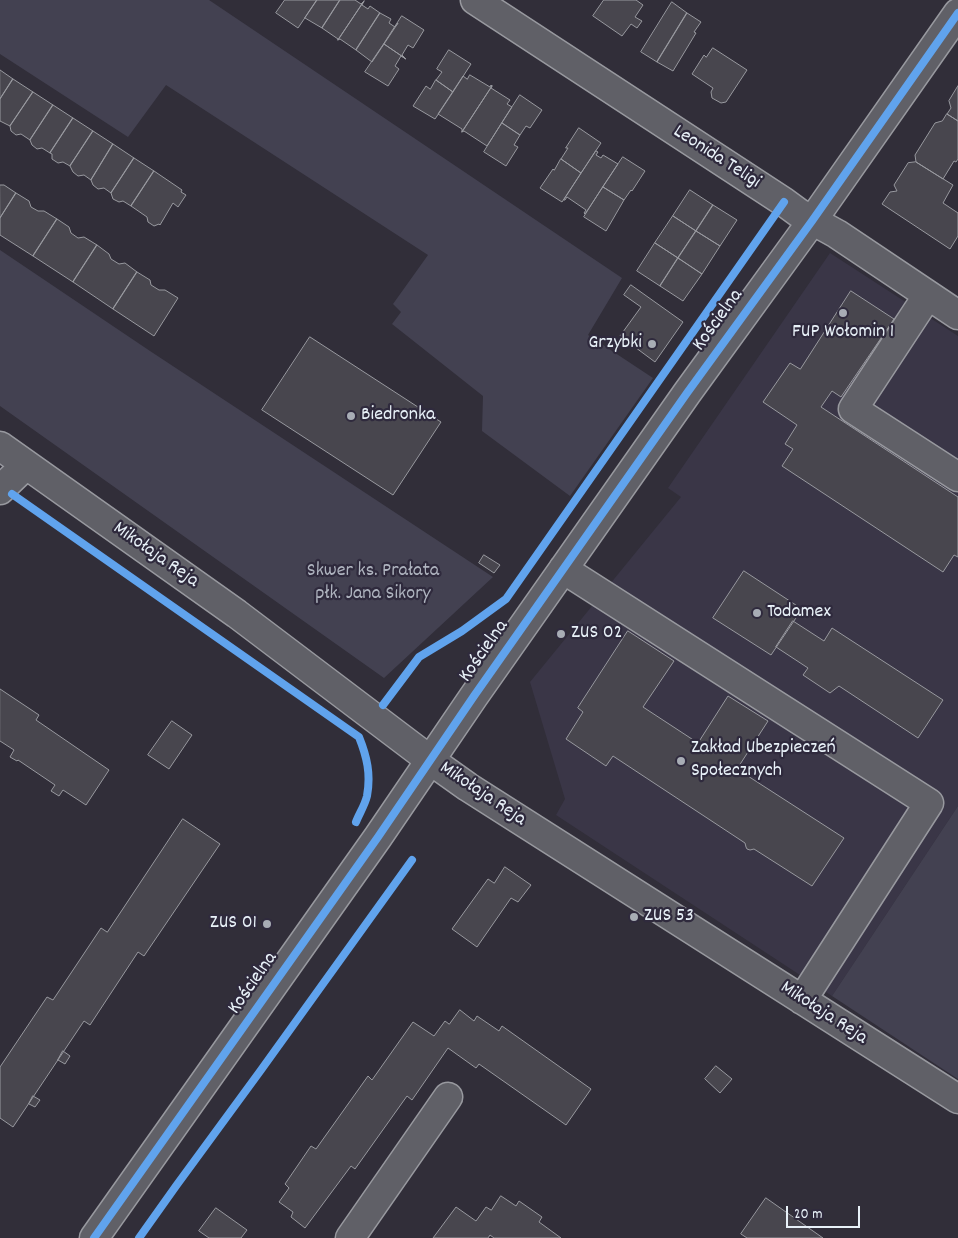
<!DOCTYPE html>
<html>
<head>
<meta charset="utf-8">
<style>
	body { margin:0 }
	#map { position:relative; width:958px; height:1238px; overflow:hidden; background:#312e39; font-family:Dekko,sans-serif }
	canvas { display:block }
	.scale { position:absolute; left:786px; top:1206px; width:74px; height:22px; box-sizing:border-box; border:2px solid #e8f1f8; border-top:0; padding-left:6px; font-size:15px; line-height:18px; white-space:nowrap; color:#e8f1f8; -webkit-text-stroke:4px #2f2a3d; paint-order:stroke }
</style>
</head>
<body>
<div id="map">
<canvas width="958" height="1238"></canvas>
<div class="scale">20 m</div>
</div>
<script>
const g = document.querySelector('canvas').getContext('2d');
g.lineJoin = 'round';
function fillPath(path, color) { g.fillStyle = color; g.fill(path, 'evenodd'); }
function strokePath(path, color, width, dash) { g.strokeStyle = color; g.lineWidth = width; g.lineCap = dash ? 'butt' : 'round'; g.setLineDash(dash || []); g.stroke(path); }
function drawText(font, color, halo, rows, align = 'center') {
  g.font = font + ' Dekko,sans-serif'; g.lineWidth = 4.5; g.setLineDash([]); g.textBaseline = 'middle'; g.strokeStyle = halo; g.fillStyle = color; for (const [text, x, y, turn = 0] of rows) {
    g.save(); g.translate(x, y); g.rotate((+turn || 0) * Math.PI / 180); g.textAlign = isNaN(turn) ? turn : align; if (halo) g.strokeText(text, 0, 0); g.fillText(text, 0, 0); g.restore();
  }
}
fillPath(new Path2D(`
	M830,253l128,83v470l-126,190 -276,-181 9,-16 -35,-117 151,-185 -13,-9z`), '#3a3647');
fillPath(new Path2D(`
	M0,0h209l413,278 -34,57 65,43 -83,118 -88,-65 1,-35 -91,-72 9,-12 -8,-8 35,-49 -262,-170 -38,52 -128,-83z
	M0,250l150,101 343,226 -109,101 -384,-272z
	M958,806v273l-126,-83z`), '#434151');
const building = new Path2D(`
	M285,0h32l-19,28 -22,-15z
	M317,0h23l-18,28 -17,-10z
	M340,0h15l6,4 3,-3 -26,39v-1l-16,-11z
	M604,0h32l7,5 -8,12 7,4 -5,7 -6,-4 -9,12 -29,-20z
	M364,1l-2,4 6,4 2,-3 10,7 -24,37 -16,-11 -2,1z
	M672,2l15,11 -30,49 -16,-10z
	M380,13l11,6 -2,4 6,4 3,-4 -26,39 -16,-12z
	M687,13l14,9 -7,10 2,1 -23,38 -16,-9z
	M402,16l22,14 -11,18 -5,-3 -6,10 4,4 -22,-15z
	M384,44l22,15 -5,-3 -6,10 4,3 -11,17 -23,-14z
	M713,48l34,22 -21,32 -5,1 -9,-5 -1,-6 2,-4 -21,-14 12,-19 2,2z
	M449,50l22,14 -18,28 -17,-12 6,-8 -5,-3z
	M0,70l13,9 -13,20z
	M470,75l20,12 1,-2 1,1 -30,46v-3l-24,-15 25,-38 4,3z
	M13,79l20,13 -23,34 -10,-5v-22z
	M436,80l17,12 -18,27 -22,-13 13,-20 4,3z
	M492,86l-1,2 19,12 -3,4 5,3 -25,39 -23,-15 -2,1z
	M958,86v35l-11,-7 4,-6 -2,-7z
	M33,92l20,13 -23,35 -9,-6 -5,1 -5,-4 -1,-5z
	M520,95l22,15 -12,18 -4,-2 -6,9 -18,-12z
	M53,105l20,13 -23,35 -8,-5 -5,1 -5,-4 -2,-5z
	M947,114l11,7v38l-2,3 -2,-1 -11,18 -27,-17 -1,-7 20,-32 7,-2z
	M73,118l20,13 -23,35 -7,-4 -5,1 -6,-4v-5l-2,-1z
	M502,123l18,12 -6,10 4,2 -12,19 -22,-14z
	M579,128l22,15 -20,30 -20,-14 7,-11h-2z
	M93,131l20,13 -22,36 -7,-5 -6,1 -5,-4 -3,-6z
	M113,144l21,14 -23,35 -7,-5 -6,1 -5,-4 -2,-5z
	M596,151l2,1 -2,3 5,3 2,-3 15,9 -33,50 -1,-1 2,-3 -19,-13 -2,3h-1z
	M623,157l22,14 -13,20 -1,-1 -7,10 -21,-13z
	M134,158l20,13 -23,35 -8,-5 -4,1 -6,-3 -2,-6z
	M561,159l20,14 -19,29 -22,-14 13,-19 1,1z
	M916,162l37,23 -10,18 15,10v23l-8,13 -68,-45 8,-12 7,-1 -3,-6 14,-22z
	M154,171l28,19 -1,2 5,3 -8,12 -5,-4 -13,22 -1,-1 -5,2 -6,-4 -1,-5 -16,-11z
	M0,185h4l12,8 -16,25z
	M603,187l21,13 -18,31 -22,-14z
	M690,190l23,15 -17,26 -23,-15z
	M16,193l13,8 2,6 7,4h6l13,8 -24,37 -33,-21v-17z
	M713,205l24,15 -17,26 -24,-15z
	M673,216l23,15 -18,27 -23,-15z
	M57,219l12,8 2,6 7,5 6,-1 13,8 -24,37 -40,-26z
	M696,231l24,15 -18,28 -24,-16z
	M655,243l23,15 -18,28 -23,-15z
	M97,245l12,9 2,5 8,5 6,-1 12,9 -24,37 -40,-27z
	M678,258l24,16 -19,27 -23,-15z
	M137,272l13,8 1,5 8,5h6l13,8 -24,38 -41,-27z
	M631,285l52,37 -28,40 -35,-26 21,-29 -17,-12z
	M851,291l43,28 -53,78 -9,-6 -11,16 137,90v60l-4,-2 -11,17 -161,-106 11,-17 -8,-5 12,-19 -34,-23 27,-39 10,6z
	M310,337l131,85 -48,73 -131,-85z
	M484,555l16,10 -6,8 -15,-10z
	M744,571l58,38 -31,46 -58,-37z
	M793,621l31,20 8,-13 111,72 -25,38 -79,-52 -9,7 -27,-18 5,-7 -32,-21z
	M628,631l46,30 -31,46 55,36 30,-47 40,25 -31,48 107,69 -32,48 -58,-37 -4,1 -3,-1 -1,-2 -1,-4 -132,-87 -7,10 -40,-27 17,-27 -5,-4z
	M0,689l39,26 -3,5 73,50 -23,35 -23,-15 -4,6 -8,-5 4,-6 -37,-25 -1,1 -7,-4 4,-7 -14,-9z
	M172,721l20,14 -23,34 -21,-14z
	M183,819l37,25 -76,112 -6,-4 -48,73 -6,-4 -71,106 -13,-9v-51l47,-70 6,3 48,-72 6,4z
	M505,867l26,18 -13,17 -7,-4 -34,49 -25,-18 36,-50 6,4z
	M460,1010l14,11 3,-5 22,15 3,-5 89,63 -25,36 -87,-61 -3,4 -28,-20 -36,52 -5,-4 -52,73 -4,-3 -46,62 -14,-11 2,-5 -14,-10 10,-14 -4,-4 26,-38 5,3 52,-73 4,4 41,-58 21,14 11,-15 4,3z
	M63,1051l7,5 -5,8 -7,-4z
	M716,1066l16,13 -12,14 -15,-14z
	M33,1096l7,4 -5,7 -6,-3z
	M501,1196l15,10 3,-5 23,16 -3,5 22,16h-67l-4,-3 -2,3h-55l23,-31 20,14 10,-14 5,3z
	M766,1198l57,40h-76l-6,-4z
	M216,1208l31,22 -6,8h-32l-10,-7z`);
fillPath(building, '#48464e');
strokePath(building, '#98999f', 1);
const minor = new Path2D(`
	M475,0l309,202 15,11 38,21 121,81
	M928,295l-75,114 105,68
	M0,446l237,168 193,146 38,27 490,312
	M0,490l26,-25
	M563,569l366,234 -127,197
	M94,1238l284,-401 96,-141 213,-303 125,-172 146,-208
	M350,1238l98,-141`);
strokePath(minor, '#98999f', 31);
strokePath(minor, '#606067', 28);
strokePath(new Path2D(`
	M12,494l347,243c8,20 12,37 8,59 -2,9 -8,18 -11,26
	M383,705l36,-48 43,-26 44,-32 278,-397
	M94,1238l284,-401 96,-141 213,-303 125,-172 146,-208
	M139,1238l37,-52 85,-116 151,-210`), '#60a3ed', 8);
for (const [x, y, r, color] of [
	[843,313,5,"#a8adb5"],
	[652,344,5,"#a8adb5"],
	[351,416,5,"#a8adb5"],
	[757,613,5,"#a8adb5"],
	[561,634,5,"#a8adb5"],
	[681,761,5,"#a8adb5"],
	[634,917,5,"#a8adb5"],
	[267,924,5,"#a8adb5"]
]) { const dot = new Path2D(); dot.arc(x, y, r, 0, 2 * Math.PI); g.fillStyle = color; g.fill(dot); strokePath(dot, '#2f2a3d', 2); }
drawText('20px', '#e8f1f8', '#2f2a3d', [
	["Leonida Teligi",716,158,33],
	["Kościelna",719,321,-54],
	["Mikołaja Reja",155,556,35],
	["Kościelna",485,652,-55],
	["Mikołaja Reja",482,795,34],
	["Kościelna",254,984,-55],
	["Mikołaja Reja",823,1014,33]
]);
drawText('20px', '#e8f1f8', '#2f2a3d', [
	["FUP Wołomin 1",843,333,"center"],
	["Grzybki",642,344,"right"],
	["Biedronka",361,416],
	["Todamex",767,613],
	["ZUS 02",571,634],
	["Zakład Ubezpieczeń",691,749],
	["Społecznych",691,772],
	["ZUS 53",644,917],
	["ZUS 01",257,924,"right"]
], 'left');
drawText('20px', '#afb4bf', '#2f2a3d', [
	["Skwer ks. Prałata",373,572],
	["płk. Jana Sikory",373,595]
]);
</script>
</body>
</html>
